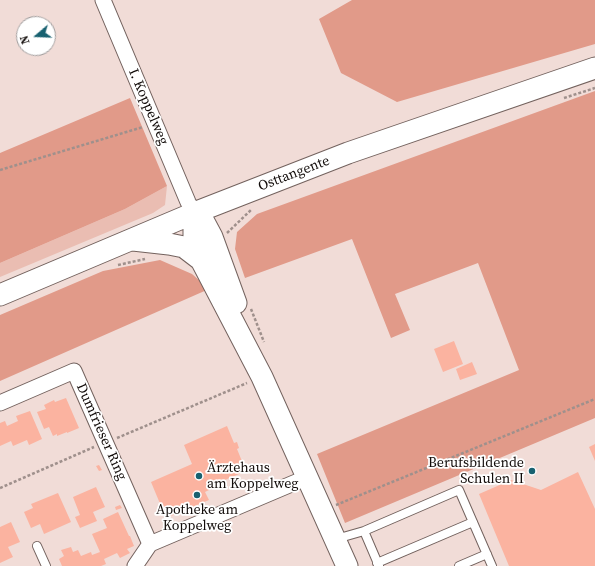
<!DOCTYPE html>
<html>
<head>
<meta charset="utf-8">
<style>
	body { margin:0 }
	#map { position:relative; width:595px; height:566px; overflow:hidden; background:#f1dcd7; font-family:"Source Serif 4",serif }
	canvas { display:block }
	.north { position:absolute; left:16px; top:16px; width:40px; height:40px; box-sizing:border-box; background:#fff; border:1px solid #a09d9d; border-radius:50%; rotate:251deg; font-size:11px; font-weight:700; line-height:16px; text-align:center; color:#110b09 }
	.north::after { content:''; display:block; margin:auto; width:14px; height:18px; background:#186170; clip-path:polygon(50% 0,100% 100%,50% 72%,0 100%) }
</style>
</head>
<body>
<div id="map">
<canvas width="595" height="566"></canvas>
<div class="north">N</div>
</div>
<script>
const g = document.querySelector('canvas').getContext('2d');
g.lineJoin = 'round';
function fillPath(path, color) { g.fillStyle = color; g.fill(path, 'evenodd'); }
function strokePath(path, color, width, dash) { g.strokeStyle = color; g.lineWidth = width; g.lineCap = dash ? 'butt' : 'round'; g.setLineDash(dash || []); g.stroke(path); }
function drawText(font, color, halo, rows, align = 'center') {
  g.font = font + ' "Source Serif 4",serif'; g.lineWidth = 3.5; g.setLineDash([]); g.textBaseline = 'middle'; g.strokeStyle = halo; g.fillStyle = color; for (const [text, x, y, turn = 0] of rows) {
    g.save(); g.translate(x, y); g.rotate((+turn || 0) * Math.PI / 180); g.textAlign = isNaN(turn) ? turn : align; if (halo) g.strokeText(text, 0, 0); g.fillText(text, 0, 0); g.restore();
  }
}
fillPath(new Path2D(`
	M167,186l-2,19 -12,8 -153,64v-14l125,-54z`), '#eabdb2');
fillPath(new Path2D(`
	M352,0h243v44l-198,58 -56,-29 -22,-54z
	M595,91v327l-250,105 -28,-69 202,-84 -41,-107 -83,31 15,36 -19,8 -39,-99 -107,39 -10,-29 2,-17 20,-18z
	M130,98l37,88 -42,23 -125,54v-110z
	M160,260l32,14 17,15 -209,92v-66l103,-44z`), '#e19a89');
fillPath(new Path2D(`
	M454,341l9,23 -20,8 -9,-23z
	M472,362l5,12 -17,6 -4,-11z
	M66,398l13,30 -12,5v-1l-10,4v-2l-4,2 -4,-9 -5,2 -7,-17 9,-3 -2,-4 10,-5 1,2z
	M30,411l12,28 -13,6 -2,-5 -14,6 -2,-5 -11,5v-23l5,-2 2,5 11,-5 -2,-5z
	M227,426l7,17 3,-1 2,6 -2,1 9,22 -35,15v3l-6,3 4,8 -43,18 -15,-36 41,-18 -8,-19z
	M595,444v17l-6,-14z
	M99,465l3,5 -3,1 -3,-5z
	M578,472l17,37v57h-86l-30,-72 32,-14 30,10z
	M96,487l9,20 -12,5 4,9 -17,7 -5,-11 5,-2 -7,-18z
	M58,493l13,29 -27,12 -4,-10 -9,4 -7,-16 9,-4 -2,-4z
	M120,505l2,3 -6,2 -1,-3z
	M118,512l11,24h1l4,10 -7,3 3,4 -10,5 -3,-5 -13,6 2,5 -5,2h-39l-3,-7 5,-3 -3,-6 10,-3 2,5 5,-2 3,6 10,-4 1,3 8,-3 -8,-18 15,-6 -4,-9z
	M11,522l9,20 -12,5 5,10 -13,6v-36z`), '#fbb3a0');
const lane = new Path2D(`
	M364,531l15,35
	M336,539l28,-8 95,-41 33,76
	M37,546l9,20
	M377,563l96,-41
	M459,566l28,-12`);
const street = new Path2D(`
	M103,0l85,202 6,11
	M0,403l74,-32 76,173
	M135,566l15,-22 158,-67`);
const secondary = new Path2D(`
	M194,213v30l7,17 61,117 85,189
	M194,213l10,9 8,15 24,66
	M133,240l36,4 15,3 17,13
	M0,295l194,-82 154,-60 247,-85`);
strokePath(lane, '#73625e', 10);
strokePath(street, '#73625e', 17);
strokePath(secondary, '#73625e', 23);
strokePath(new Path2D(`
	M564,98l31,-10
	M0,170l143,-43
	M227,233l25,-24
	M118,265l27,-6
	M251,309l13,33
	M117,438l130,-55
	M0,488l94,-41
	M336,505l259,-106`), '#9f908c', 2.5, [3, 2]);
strokePath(lane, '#fff', 8);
strokePath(street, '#fff', 15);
strokePath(secondary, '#fff', 21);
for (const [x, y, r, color] of [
	[532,471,4,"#186170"],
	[199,476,4,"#186170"],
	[197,495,4,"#186170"]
]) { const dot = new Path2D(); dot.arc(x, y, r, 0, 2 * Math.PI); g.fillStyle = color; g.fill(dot); strokePath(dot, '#fff', 1.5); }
drawText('14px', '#110b09', '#fff', [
	["I. Koppelweg",148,107,67],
	["Osttangente",294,174,-21],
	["Dumfrieser Ring",101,432,66]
]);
drawText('14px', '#110b09', '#fff', [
	["Berufsbildende",524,463],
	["Schulen II",524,479],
	["Ärztehaus",207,468,"left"],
	["am Koppelweg",207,484,"left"],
	["Apotheke am",197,510,"center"],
	["Koppelweg",197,526,"center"]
], 'right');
</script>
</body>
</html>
